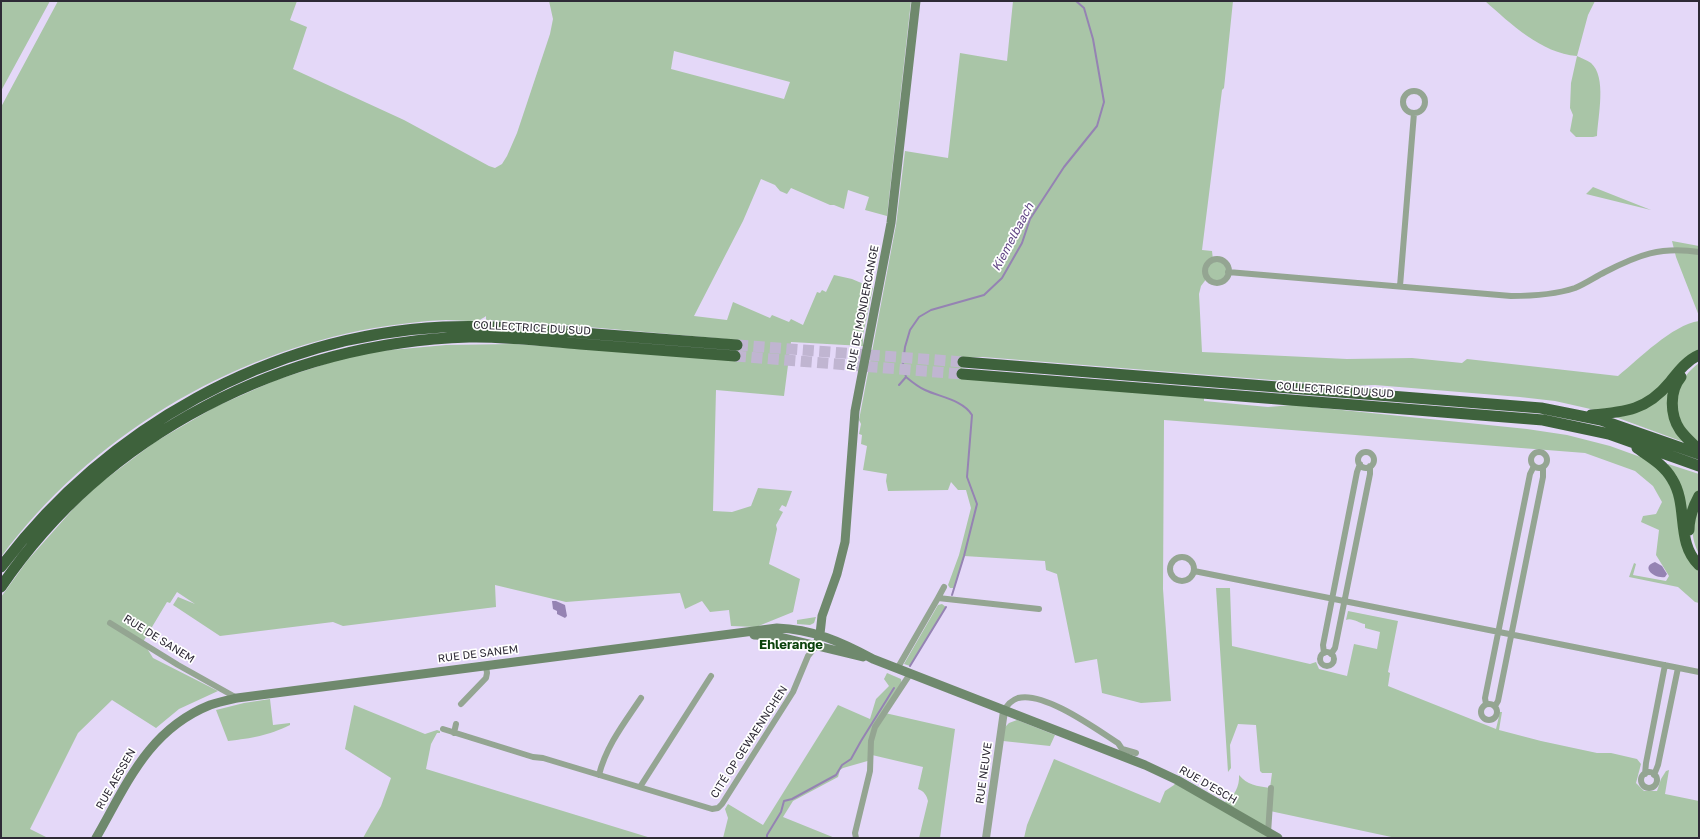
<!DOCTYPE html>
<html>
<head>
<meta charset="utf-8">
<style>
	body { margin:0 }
	#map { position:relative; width:1700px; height:839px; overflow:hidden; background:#e4d8f8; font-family:"Golos Text",sans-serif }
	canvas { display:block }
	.frame { position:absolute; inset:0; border:2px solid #2e2a36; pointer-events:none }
</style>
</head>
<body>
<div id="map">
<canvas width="1700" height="839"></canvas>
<div class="frame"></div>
</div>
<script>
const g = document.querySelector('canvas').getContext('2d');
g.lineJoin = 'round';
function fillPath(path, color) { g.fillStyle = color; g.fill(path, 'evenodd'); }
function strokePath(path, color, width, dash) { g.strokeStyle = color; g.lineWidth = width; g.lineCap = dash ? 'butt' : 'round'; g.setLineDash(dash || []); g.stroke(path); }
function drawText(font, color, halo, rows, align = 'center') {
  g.font = font + ' "Golos Text",sans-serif'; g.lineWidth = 3.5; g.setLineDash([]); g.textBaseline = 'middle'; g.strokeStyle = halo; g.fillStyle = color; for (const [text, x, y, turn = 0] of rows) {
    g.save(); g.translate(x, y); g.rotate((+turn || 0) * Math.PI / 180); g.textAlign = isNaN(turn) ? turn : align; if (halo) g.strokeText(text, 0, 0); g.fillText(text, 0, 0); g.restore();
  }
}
fillPath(new Path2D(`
	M1,1h49l-49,90z
	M58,1h239l-7,19 17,7 -14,42 111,51 85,46 6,2 7,-4 5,-8 10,-23 33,-99 3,-15 -4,-18h362l-24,215 -22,-6 4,-13 -21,-7 -4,19 -10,-4h-4l-39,-17 -4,6 -7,-3 -5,-6 -14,-6 -18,42 -49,95 33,4 6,-18 37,16 2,-3 17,7 2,-3 12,6 14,-33 3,1 2,-3 4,2 8,-17 18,4 21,9 -10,47v11l-72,-4 -7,54 -68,-6 -3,121 19,1 19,-6 7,-18 34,3 -6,16 -4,-2 -3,5 4,2 -7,13 1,4 -8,35 31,15 -7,33 -37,15 -25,-1 -2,-16 -19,2 -8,-11 -17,8 -5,-16 -114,9 -71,-17 1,22 -153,19 -10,-4 -113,14 -47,-31 5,-8 17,7 -18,-12 -7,11 -3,-1 -24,40 10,16 65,33 -39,18 -23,19 -44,-28 -34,33 -48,96 18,9h-47v-241l26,-36 47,-53 25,-24 56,-42 60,-35 61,-27 68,-22 36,-7 66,-6 69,-1 221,16 2,-20 -173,-15 -79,-5v-4c-1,1 -5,3 -6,4 -10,2 -23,0 -34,0 -24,1 -48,4 -72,8 -146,26 -284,109 -373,229v-450zM674,51l116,31 -6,17 -113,-30z
	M1013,1h220l-9,87 -2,2 -20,160 10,1 1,9 11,2c12,12 -4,29 -17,16l-6,8 -2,8 3,58 145,7 65,-1 50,5 5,-4 151,17c21,-17 54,-51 81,-55v29l-38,39 -25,16 -41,5 -40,-9 -35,-4 -145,-12 -28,1 -364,-29h-20l-2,21 243,20v3l64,6 25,-2 234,24 40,6 43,11 36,13 10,6 15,19 21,78 7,9v32l-4,-1 -17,-15 -49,-10 5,-14 2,1 -3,11 33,6 3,-5 -13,-21 3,-25 -18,-8 2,-6 13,-2 6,-12 -9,-16 -18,-15 -50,-18 -421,-33 -1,169 8,112 -30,2 -39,-10 -5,-34 -22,4 -18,-89 -11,-4 -1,-9 -81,-5 -10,32h-4l-2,-3 11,-30 12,-47 -5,-18h-8l-7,-8 -3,8 -60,1 -2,-10 1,-7 -24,-4 4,-24 -6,-2 1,-9 -3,-1 2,-10 -2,-4 37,-195 9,-74 43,7 12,-105 47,8z
	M1485,1h110l-7,14 -11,41c4,2 10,4 14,7 16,14 7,53 6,73l-4,1h-17l-6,-6 3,-16 -3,-7 1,-25 6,-27c-36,-3 -66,-32 -92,-55z
	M1593,187l58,23 -65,-16z
	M1672,241l27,5v70l-23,-59z
	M1699,363v80c-5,-5 -16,-11 -18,-17 -12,-25 -3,-47 18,-63z
	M1676,379l-6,16 16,48 -76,-28 11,-1z
	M1668,464l31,10v19l-12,23 -21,-50z
	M1699,500v54c-11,-22 -5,-31 0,-54z
	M1216,588h14l2,58 78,18 6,-2 3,7 28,7 7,-32 23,5 3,-17 -15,-4v-4c-6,-1 -14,-7 -19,-4l2,-9 50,10 -10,51 2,1 -2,13 108,43 4,-17h2l-3,18 42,11 56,12h14l26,6 4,5 -5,19 8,8h13l4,-12 5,-8 3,-1 -4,24 34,7v37h-303l-126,-27 -2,22 10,5h-254l3,-13 27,-66 106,44 5,-12 9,-6 5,-9 46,26c9,-4 15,-17 14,-27 8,10 18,11 31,13l2,-15h-10l-2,-2 -4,-46 -18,-1 -8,21 1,23 -3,4z
	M942,604l4,3 -36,59 -6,-2 34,-59z
	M816,617l-2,6 -4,2 -13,-1v-4z
	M887,673l14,6 1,8 -17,26 70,16 -15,109h-21l9,-37c-1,-5 -4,-10 -10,-12l5,-22 -51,-12 -1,5 -28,8 -3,2 -2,7 -45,24 -10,16 52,21h-112l5,-20 -3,-9 3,-5 35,21 75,-120 32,14 6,-20 13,-13 -5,-7z
	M270,699l3,26 17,-2v2c-23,11 -37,13 -62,16l-12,-31 28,-7z
	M354,705l71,29 12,-4 3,1v2h-3l-6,11 -5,25 225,69h-288l18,-32 10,-28 -46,-29z
	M1017,720l38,15 -5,11 -47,-5 1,-13 5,-5z`), '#a9c5a7');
fillPath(new Path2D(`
	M1655,562l7,4 5,8 -2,3c-11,2 -25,-10 -10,-15z
	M552,601h4l9,4 2,11 -2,2 -8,-4v-3l-4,-2z`), '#9583b3');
strokePath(new Path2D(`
	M899,385l7,-8
	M952,595l12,-39 13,-52 -10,-27 5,-62c-9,-15 -32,-18 -47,-25 -7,-3 -13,-8 -19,-13l-3,-13 2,-17 5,-17 9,-13 12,-7 53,-15 18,-17 20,-35 8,-24 34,-52 33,-41 7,-24 -11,-63 -9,-31 -8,-7
	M910,666l36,-59
	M767,838v-3l14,-23 3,-11 8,-2 44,-24 6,-10 9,-6 10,-18 33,-53`), '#9583b3', 2);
strokePath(new Path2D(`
	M737,345l226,17
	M735,356l227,18`), '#c0b5d1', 11, [11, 5.5]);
strokePath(new Path2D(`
	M1403 102a11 11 0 1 1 22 0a11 11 0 1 1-22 0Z
	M1205 271a12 12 0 1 1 24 0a12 12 0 1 1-24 0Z
	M1228,272l283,24c21,0 43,-1 64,-8 10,-4 20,-11 30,-16 33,-17 56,-26 94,-20
	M1400,286l14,-173
	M1531 460a8 8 0 1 1 16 0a8 8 0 1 1-16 0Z
	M1358 460a8 8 0 1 1 16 0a8 8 0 1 1-16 0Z
	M1170 569a12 12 0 1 1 24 0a12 12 0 1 1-24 0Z
	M1194,571l505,101
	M938,598l6,-11
	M110,623l68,42 59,33
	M1320 659a7 7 0 1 1 14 0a7 7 0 1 1-14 0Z
	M1324,653l-1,-8 34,-173 3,-8
	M1331,654l4,-6 35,-174v-8
	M897,669l41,-71 101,11
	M1481 712a8 8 0 1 1 16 0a8 8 0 1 1-16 0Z
	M461,704l25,-26 1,-5 -1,-7
	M1486,704l-1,-6 45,-224 4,-8
	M1495,706l3,-5 45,-224v-10
	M1004,711c3,-6 8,-11 14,-13 26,-7 78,31 100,45l4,6 2,8
	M443,729l90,28 10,1 169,51 6,-1 4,-4 71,-112 15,-36 9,-11
	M454,733l2,-9
	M1122,749l14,4
	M1641 780a8 8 0 1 1 16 0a8 8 0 1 1-16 0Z
	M1645,774l1,-11 19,-98
	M599,775c7,-29 26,-53 42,-77
	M1654,775l4,-10 20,-97
	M640,787l71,-111
	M1268,833l3,-45
	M856,838l-1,-5 15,-62 1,-30 4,-14 35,-53`), '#94a592', 6);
strokePath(new Path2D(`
	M986,838l18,-127`), '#94a592', 8);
strokePath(new Path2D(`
	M754,635l22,1 87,21
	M817,645l3,-11 2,-18 15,-42 8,-32 10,-131 36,-188 25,-222
	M96,838c31,-54 52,-108 114,-133 8,-3 18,-5 27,-7l540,-70c35,1 65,14 96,31l272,106 32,15 101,58`), '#6f896d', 9);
strokePath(new Path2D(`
	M963,362l578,46 60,12 98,34
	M962,374l581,46 66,14 90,32
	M1681,377c-12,14 -11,38 -1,53 5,7 12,13 19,20
	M1591,415c35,-3 56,-5 79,-33 8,-10 17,-22 29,-27
	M1637,448c13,9 27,17 35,31 17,27 3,63 27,86
	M1689,530c0,-13 4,-23 10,-34
	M1,567c105,-139 268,-231 442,-240 47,-2 93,2 139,6 52,4 103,8 155,12
	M1,587c105,-154 283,-244 468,-250 37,-1 74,4 111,7 52,4 103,8 155,12`), '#3e623c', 11);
drawText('11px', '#2e2a36', '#fff', [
	["RUE DE MONDERCANGE",863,308,-79],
	["COLLECTRICE DU SUD",532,328,3],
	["COLLECTRICE DU SUD",1335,390,4],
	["RUE DE SANEM",159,639,32],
	["RUE DE SANEM",478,654,-7],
	["CITÉ OP GEWAENNCHEN",749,742,-57],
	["RUE NEUVE",984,773,-82],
	["RUE AESSEN",116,779,-60],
	["RUE D'ESCH",1208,785,30]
]);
drawText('italic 12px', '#604584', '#fff', [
	["Kiemelbaach",1013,237,-62]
]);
drawText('bold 13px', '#0b420c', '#fff', [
	["Ehlerange",791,645]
]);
</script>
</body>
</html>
